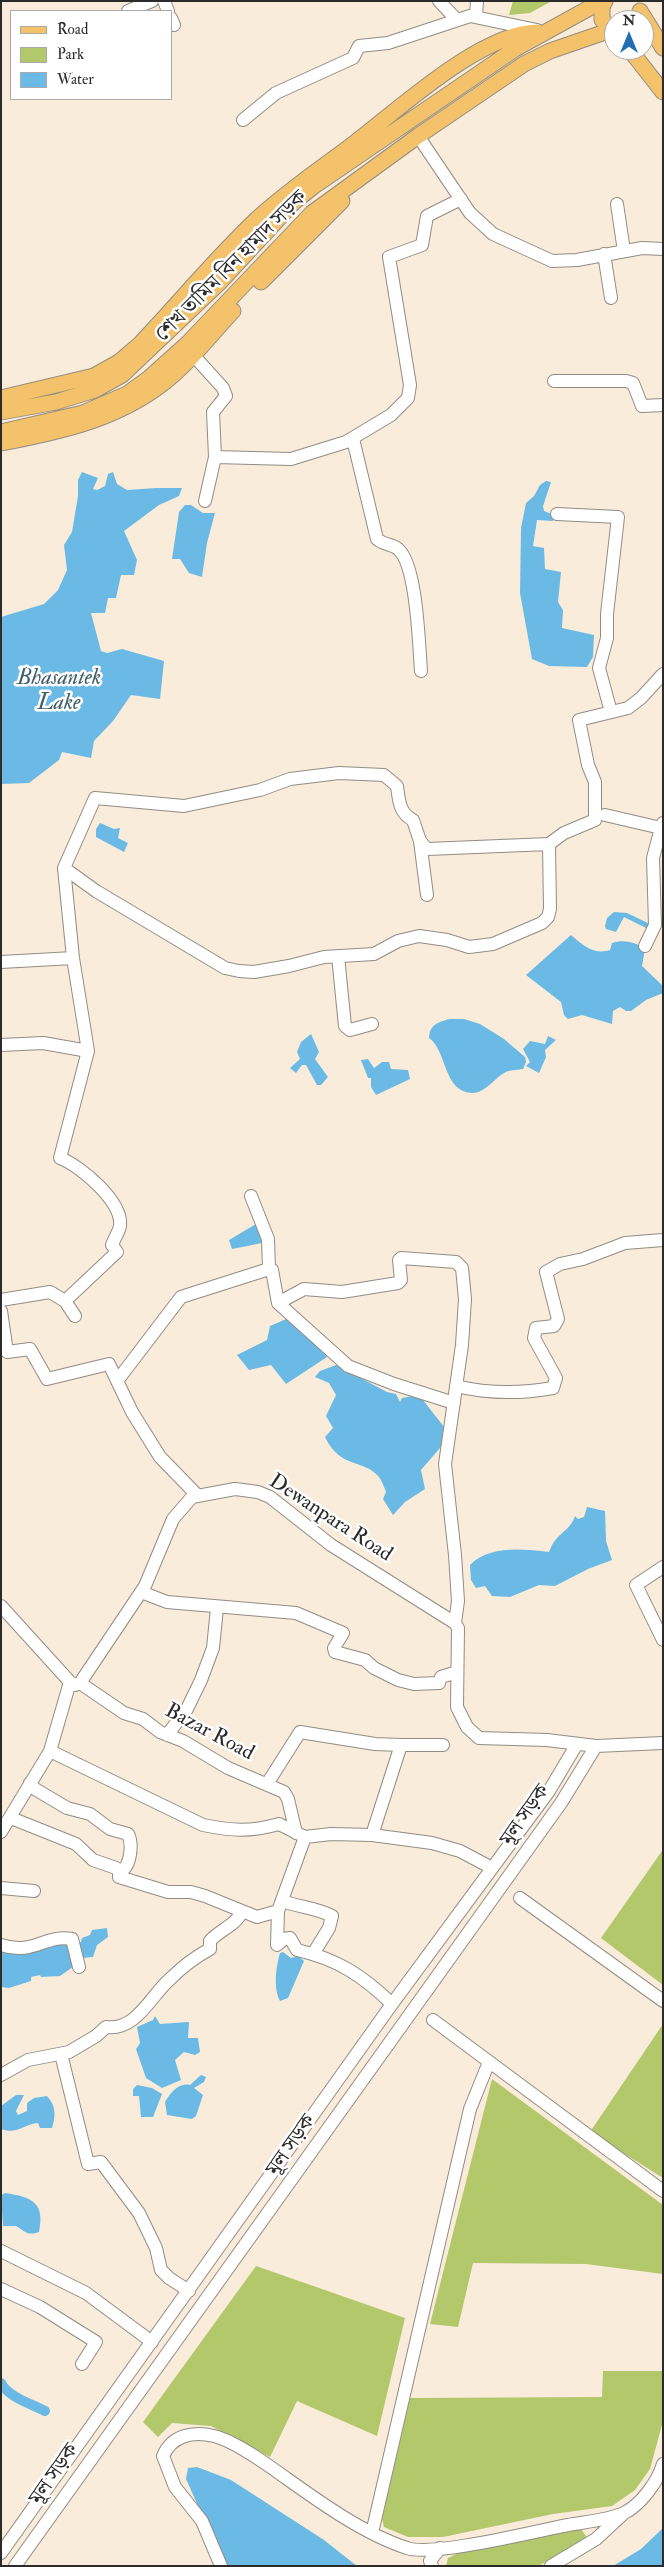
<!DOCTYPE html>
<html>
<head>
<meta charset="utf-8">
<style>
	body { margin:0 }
	#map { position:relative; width:664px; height:2567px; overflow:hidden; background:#f9ecdb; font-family:"IM FELL Double Pica",serif }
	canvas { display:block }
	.frame { position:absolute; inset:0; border:2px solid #2b2b2b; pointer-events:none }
	.legend { position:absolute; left:10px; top:10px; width:162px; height:90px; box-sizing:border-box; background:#fff; border:1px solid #aaa; margin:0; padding:6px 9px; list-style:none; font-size:15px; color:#2b2b2b }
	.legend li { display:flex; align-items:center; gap:10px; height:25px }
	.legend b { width:25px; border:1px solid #aaa }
	.north { position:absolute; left:604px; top:10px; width:50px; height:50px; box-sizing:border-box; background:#fff; border:1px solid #aaa; border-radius:50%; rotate:0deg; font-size:14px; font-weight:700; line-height:20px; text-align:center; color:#2b2b2b }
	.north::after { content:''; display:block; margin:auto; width:18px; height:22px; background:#1f6fb2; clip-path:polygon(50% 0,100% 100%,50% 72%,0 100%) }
</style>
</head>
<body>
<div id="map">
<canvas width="664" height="2567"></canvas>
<div class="frame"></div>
<ul class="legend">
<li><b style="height:6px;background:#f3c26a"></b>Road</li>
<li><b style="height:14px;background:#b3c76b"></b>Park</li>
<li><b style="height:14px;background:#6abae5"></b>Water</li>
</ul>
<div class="north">N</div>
</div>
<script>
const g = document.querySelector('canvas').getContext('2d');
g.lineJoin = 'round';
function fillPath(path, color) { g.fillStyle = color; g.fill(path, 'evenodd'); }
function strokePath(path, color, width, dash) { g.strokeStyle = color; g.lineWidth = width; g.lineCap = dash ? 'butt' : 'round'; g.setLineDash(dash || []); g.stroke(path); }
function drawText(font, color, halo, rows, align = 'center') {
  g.font = font + ' "IM FELL Double Pica","Noto Serif Bengali",serif'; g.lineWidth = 5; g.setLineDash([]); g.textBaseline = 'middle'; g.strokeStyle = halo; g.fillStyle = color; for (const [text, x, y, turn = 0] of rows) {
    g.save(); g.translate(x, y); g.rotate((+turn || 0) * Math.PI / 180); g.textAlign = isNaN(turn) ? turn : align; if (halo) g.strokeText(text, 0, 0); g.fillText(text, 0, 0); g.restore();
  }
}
fillPath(new Path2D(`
	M513,1h39l-22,12 -21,2z
	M662,1851h1v134l-62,-47z
	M663,2024v154l-73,-46z
	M492,2079l171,126v69l-77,-10 -113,-1 -15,64 -28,-3z
	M256,2266l149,52 -28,118 -80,-35 -27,56 -59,-31 -39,-3 -14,14 -15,-15z
	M603,2371h60v50l-13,48 -15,21 -23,16 -59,8 -110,23h-35l-24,-10 -2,-8 28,-121 192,-1z
	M581,2529l5,7 -1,6 -47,24h-92l2,-8 17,-8z`), '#b3c76b');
fillPath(new Path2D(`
	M82,472l16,6 -5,11 4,1 8,-4 3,-12 5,-2 4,12 10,6 29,-2h26l-3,8 -20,9 -35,26 13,29 -3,15h-13l-5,23h-8l-3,15h-14l10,38 6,2 15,-4 42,12 -4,38 -29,-4 -18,26 -19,20 -3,17 -29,-6 -3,8 -30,23 -28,1v-167l43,-13 14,-14 9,-20 -3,-25 8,-13 6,-36v-16z
	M546,481l5,1 -8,24 1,5 10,4 -1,6 -16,-1 -4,26 11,2 1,21 16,3 -3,30 5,8 -1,18 32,7 -1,22 -6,10 -38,-1 -17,-7 -12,-66 1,-65 5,-25 8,-7 6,-11z
	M185,505h6l12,8h12l-8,30 -5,34 -13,-4 -9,-14h-8l7,-47z
	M100,823l14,6 6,-1 -2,10 10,5 -4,9 -28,-15v-8z
	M614,912l13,1 25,12 -4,4 -24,-12 -8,15 -10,-3 -1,-3 2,-8z
	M571,935c13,11 22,20 39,15l2,-7c11,-4 24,-1 33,6l-3,17 21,20v7l-17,7 -15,11h-5l-6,-4 -7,4 -1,13 -30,-9 -14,4 -4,-4 -3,-13 -35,-27z
	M450,1019h14l16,5 24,15 21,18 1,5 -3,7c-6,1 -15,1 -19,4 -10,6 -19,20 -32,20 -29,-1 -25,-43 -43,-55 1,-14 9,-16 21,-19z
	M311,1034l8,18 -4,7 13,18 -7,8h-4l-11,-20h-4l-6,8 -6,-5 10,-9 -3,-7 4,-10z
	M548,1036l8,4 -11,10 1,7 -7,16 -13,-7 4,-4 -7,-13 7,-8 15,3z
	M368,1059l6,9 8,-6h7l2,7 17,1 2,9 -34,16 -5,-8v-9h-3l-7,-18z
	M256,1224l6,19 -30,6 -3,-9z
	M291,1317l36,40 -41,27 -15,-19 -22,5 -12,-15 30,-15 3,-14z
	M336,1365l51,27 9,2 4,8 2,-4 17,-3 29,37 -8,16 -19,22 4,19 -20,13 -12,13 -10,-16 3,-7c-2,-5 -4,-11 -7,-15 -16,-19 -38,-7 -54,-40l8,-9 -7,-12 10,-21 -7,-12 -14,-6 5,-6z
	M587,1507l18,4 1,30 6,19 -24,9 -33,17 -16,-1 -29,12 -18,-1 -7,-10 -9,2 -5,-8 -1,-15c19,-20 53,-16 79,-13 7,-20 21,-20 26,-36l3,3 6,-2z
	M107,1928l1,9 -11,8 -4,12 -11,1 -5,-16h4l1,-4 8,-3 2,-5z
	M72,1944l1,23 -13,9 -19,1 -1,-2 -9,2v4l-22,7 -8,-1v-40z
	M283,1952l8,6 7,-2 6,5 -16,37 -8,3c-7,-13 -4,-34 0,-48z
	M155,2016l5,8 29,-2 -1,16h10l2,14 -5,3 -11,-3 -9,8 6,20 -19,8 -16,-10 -10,-29 4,-6 -3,-16 16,-7z
	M201,2075l5,2 -2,5 -10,6 9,7 -7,21 -4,3 -25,-4 -2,-13c5,-9 14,-20 25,-17z
	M137,2085l15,3 10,6 -9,23h-12l-2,-21h-6v-7z
	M16,2095h8l-8,16 2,4 9,-4v-8l7,-5 13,-2c9,10 9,19 5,32h-12l-2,-5c-14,1 -21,12 -37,6v-23z
	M5,2193c28,4 40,10 34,39 -12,4 -13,0 -23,-6h-13l-2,-31z
	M197,2467l34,13 93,60 33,26h-132l-39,-87 2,-11z
	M663,2528v38h-50l28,-17z`), '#6abae5');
strokePath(new Path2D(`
	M1,2383c7,14 31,21 44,28`), '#6abae5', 10);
const minor = new Path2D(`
	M164,1l4,10
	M439,1l17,18
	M128,11l24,-10
	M476,16l1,-15
	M171,18l3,7
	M243,120l33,-27 77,-35 6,-12 29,-3 82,-27 67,14
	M418,136l52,77 23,21 59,27 25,-1 65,-12 21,1
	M617,204l7,47
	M604,254l7,44
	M194,356l29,32 3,8 -13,16 2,45 -10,44
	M554,381h72l7,2 9,23 21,-1
	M353,439l24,100c7,6 15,5 21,10 19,15 21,98 23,122
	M215,457l76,2 55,-17 45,-27 17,-17 2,-13 -21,-128 33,-12 5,-29 34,-17
	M557,514l61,3 -11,97v24l-8,30 12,44
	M605,815l56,13 2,-5
	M420,841l7,8 122,-5 15,-11 31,-13v-38l-7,-17 -9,-45 49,-12 13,-10 22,-24
	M64,868l32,23 129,77 14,3 15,1 35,-6 35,-9 50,-3 24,-13 21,-5 28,4 22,7 24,-3 49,-21 6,-6 2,-8 -1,-65
	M645,946l10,-21 -2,-67 8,-30
	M338,956l7,70 5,4 22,-6
	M1,962l72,-4
	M1,1045l42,-2 45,8
	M251,1196l17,43 1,30
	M1,1300l49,-8 15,9 10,15
	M65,1301l52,-49 -5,-7c2,-6 7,-13 8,-19 3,-24 -39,-60 -60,-68l28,-107 -15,-93 -9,-90 31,-70 89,8 76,-16 30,-11 49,-6 45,2 13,11c2,14 2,27 16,34l7,21 7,54
	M278,1303l70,63 46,18 60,19
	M1,1311l6,41 23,-3 17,30 62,-15 23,48 28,45 38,39
	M117,1381l64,-84 88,-28 3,1 6,33 26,-14 38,3 56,-9 3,-3 -2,-20 2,-2 55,4 6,6 3,31 -3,46 -17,119 10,91 3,46 -3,22
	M456,1386c33,8 63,8 97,2l3,-10 -22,-40 2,-10 18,-2 4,-7 -12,-47 14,-8 23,-5 42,-16 38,-3
	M663,1567l-27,18 27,55
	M141,1592l26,10 129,11 47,20 -9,15 1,4 30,8 9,8 24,12 16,4 25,-1 2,-6 16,-5
	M1,1606l69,76 5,3 5,-2 65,-97 28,-67 19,-22 43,-8 23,3 12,5 61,48 124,78 3,5 -1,79 10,20 12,11 68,2 49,6 67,-3
	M80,1683l44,30 19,6 17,13 23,9 45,27 56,24 4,7 8,34
	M167,1735l20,-26 14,-29 12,-32 4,-40
	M50,1751l153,74c30,6 47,7 76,-1l26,13 26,-3 41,1 60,8 28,8 32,17
	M30,1783l5,6 32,19 23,6 20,15 18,5c5,10 3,34 -9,38
	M267,1784l33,-52 75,12 26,1
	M1,1832l49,-81 20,-69
	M372,1835l29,-90h42
	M305,1837l-27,74 -1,34 7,-6 6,-1 7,12c40,9 65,25 95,54
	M1,1888l33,3
	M520,1898l143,103
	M282,1901c17,6 35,7 50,15l-3,12 -16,26
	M242,1911l15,6 21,-6
	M1,1945c33,11 43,-11 71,-6l7,28
	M433,2020l230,171
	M61,2054l27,110 13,-2 38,51 17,35 5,22 8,8 20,13
	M1,2075l27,-15 41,-8 27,-16 10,-9c30,4 44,-30 63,-47 12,-12 26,-23 41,-31v-8c9,-11 27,-16 32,-30l-37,-15 -14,-4h-23l-49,-15v-5l-3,-4 -23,-8 -17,-16 -65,-26
	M1,2251l85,42 66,49
	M1,2289l39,18 56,35 -14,22
	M372,2533l98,-424 19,-47
	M1,2553l391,-549 157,-213 28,-47
	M15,2566l546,-763 35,-57
	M221,2566l-19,-45 -27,-34 -12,-31c9,-21 30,-25 51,-20 21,5 54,29 72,42 35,25 80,57 121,70 26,9 129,-17 161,-23 16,-3 41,-5 56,-12 17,-8 34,-32 39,-49
	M432,2566l-2,-5 10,-13
	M551,2566l45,-27 27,-25`);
const major = new Path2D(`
	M605,1l-3,6v13l12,11
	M640,11l23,37
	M630,50l33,42
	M261,282l81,-81
	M1,398l93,-22 25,-14 20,-17c39,-41 76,-86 117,-125 30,-28 63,-50 96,-75 45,-34 128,-112 185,-113
	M1,412l55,-10 39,-12 27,-15 98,-93 74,-80 20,-16 201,-137 87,-48
	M1,432l82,-19 44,-19 22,-16 39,-35 124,-130 106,-77 106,-72 26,-13 61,-21
	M1,443c63,-12 123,-25 172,-68 22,-19 40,-43 60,-64`);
strokePath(minor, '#928c83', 14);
strokePath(major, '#928c83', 17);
strokePath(minor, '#fff', 12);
strokePath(major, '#f3c26a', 15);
drawText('21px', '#2b2b2b', '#fff', [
	["শেখ তামিম বিন হামাদ সড়ক",232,267,-45],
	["Dewanpara Road",330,1519,33],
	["Bazar Road",209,1733,28],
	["মূল সড়ক",526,1816,-55],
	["মূল সড়ক",292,2146,-55],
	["মূল সড়ক",55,2475,-55]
]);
drawText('italic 22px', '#415d6c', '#fff', [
	["Bhasantek",59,679],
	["Lake",59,704]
]);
</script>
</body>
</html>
